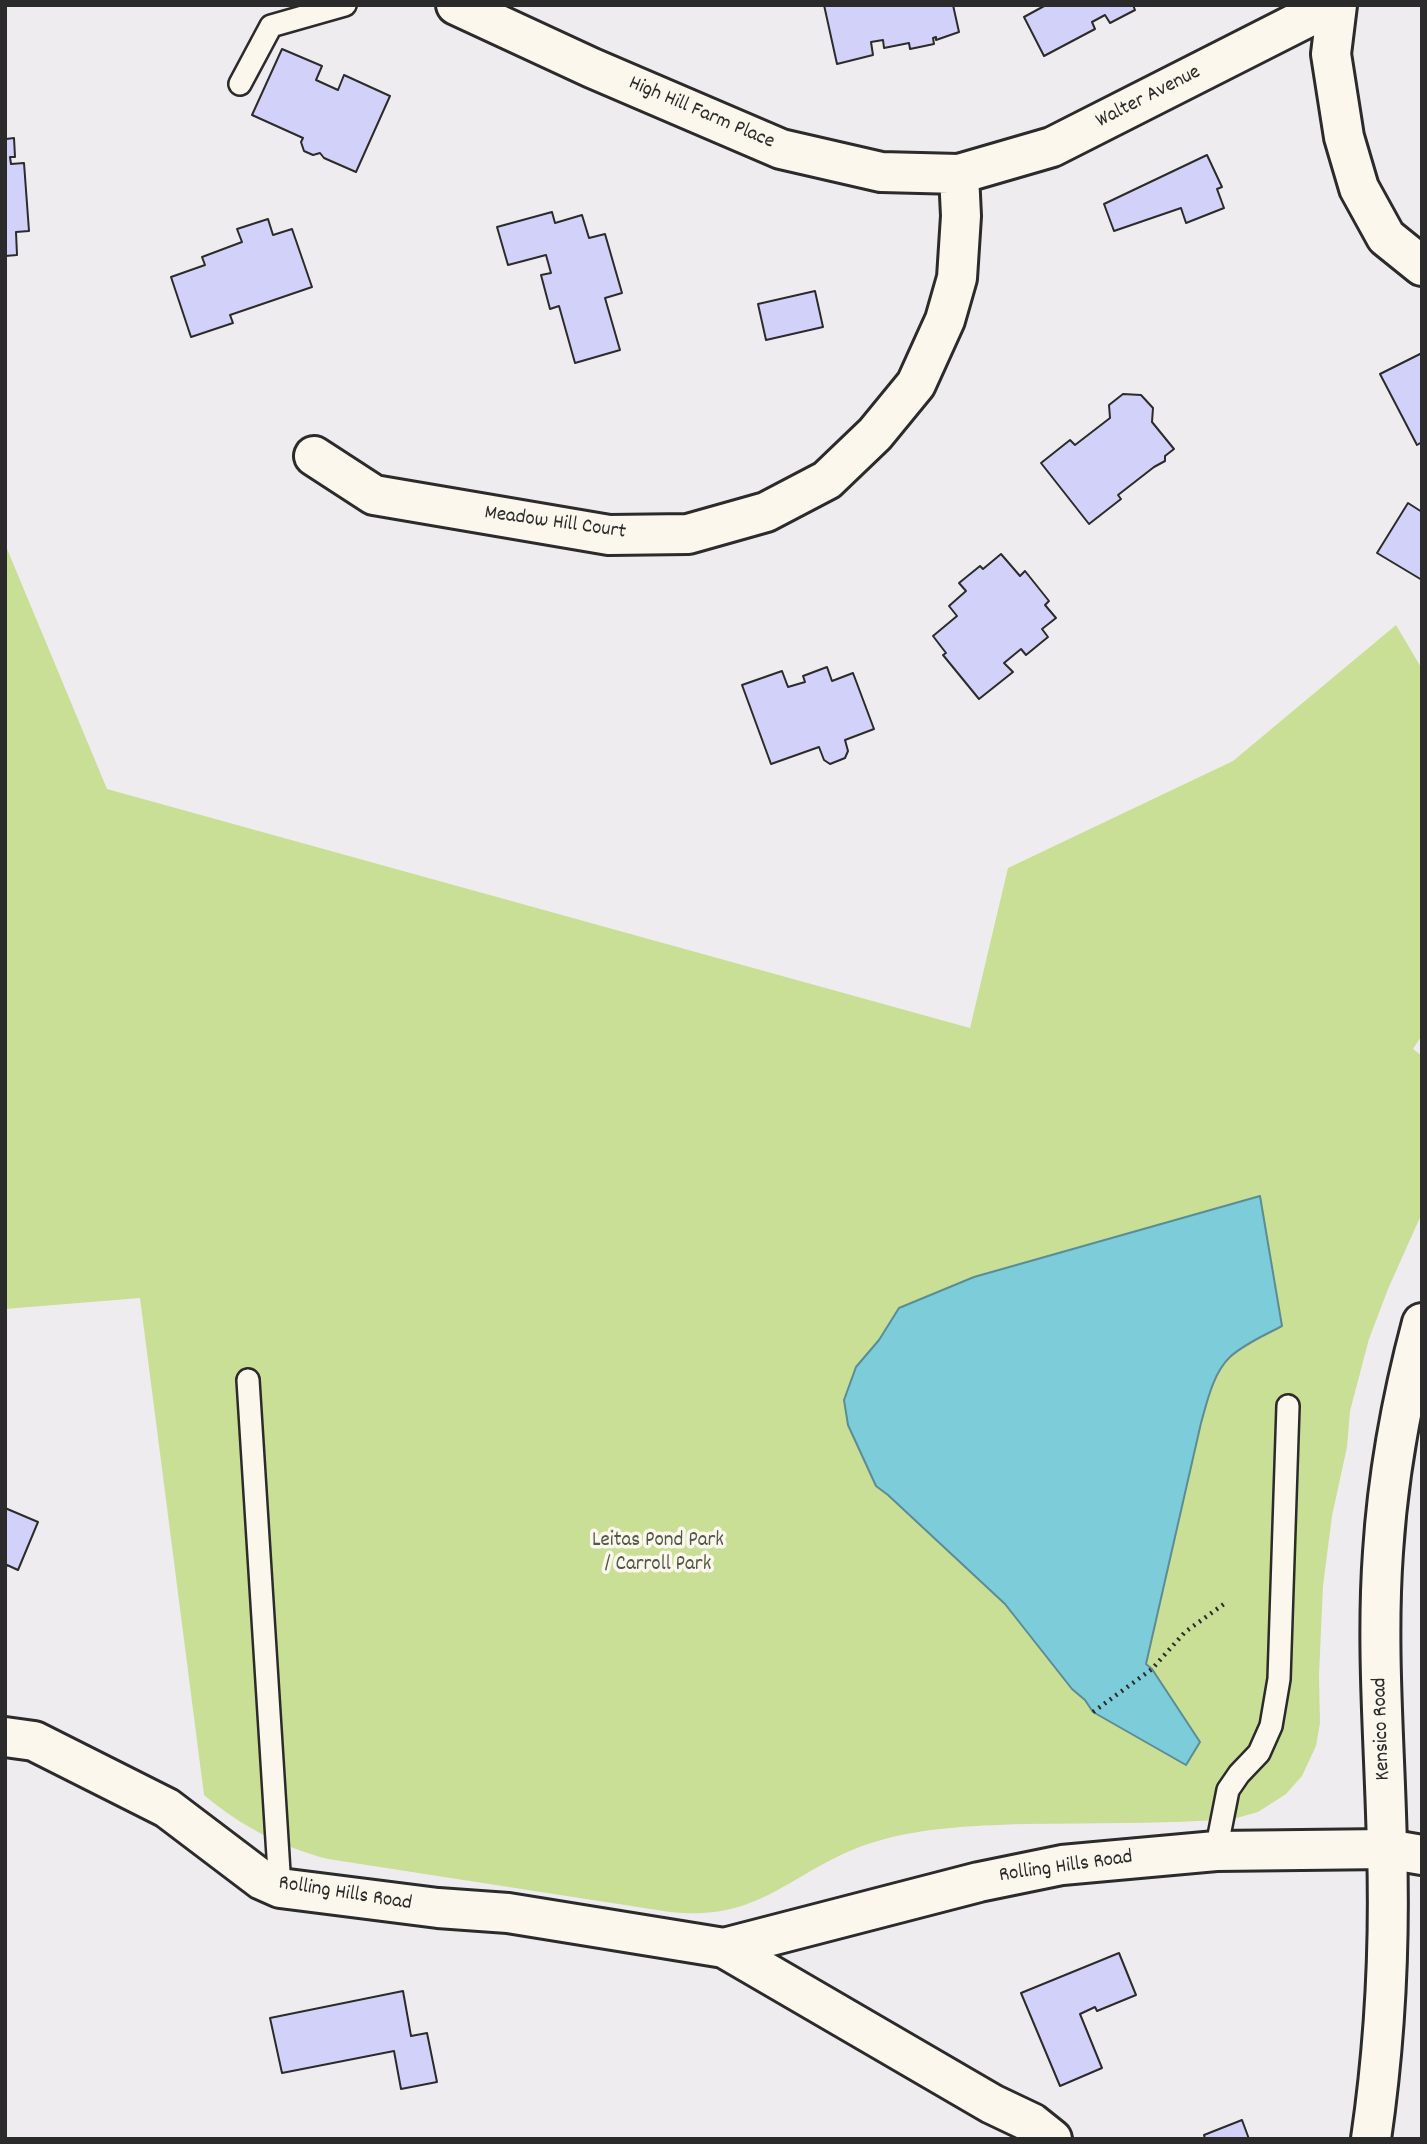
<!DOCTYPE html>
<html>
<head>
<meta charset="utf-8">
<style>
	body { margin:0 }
	#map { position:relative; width:1427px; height:2144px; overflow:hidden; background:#efecf0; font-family:Dekko,sans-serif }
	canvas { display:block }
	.frame { position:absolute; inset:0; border:7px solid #2b2b2b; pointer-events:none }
</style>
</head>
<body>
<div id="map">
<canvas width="1427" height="2144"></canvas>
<div class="frame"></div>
</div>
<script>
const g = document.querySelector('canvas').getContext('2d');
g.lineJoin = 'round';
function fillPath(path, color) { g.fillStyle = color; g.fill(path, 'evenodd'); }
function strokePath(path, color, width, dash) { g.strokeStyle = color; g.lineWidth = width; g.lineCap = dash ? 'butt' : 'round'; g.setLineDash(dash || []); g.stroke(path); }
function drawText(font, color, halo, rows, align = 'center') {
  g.font = font + ' Dekko,sans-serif'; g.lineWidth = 7; g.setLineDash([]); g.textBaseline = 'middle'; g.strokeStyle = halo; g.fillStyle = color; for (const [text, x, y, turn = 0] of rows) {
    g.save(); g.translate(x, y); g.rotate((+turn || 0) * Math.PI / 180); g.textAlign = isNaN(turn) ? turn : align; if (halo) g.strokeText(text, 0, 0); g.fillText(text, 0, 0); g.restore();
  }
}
fillPath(new Path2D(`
	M5,544l102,245 863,239 38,-160 225,-107 163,-136 26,44v366l-9,14 9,7v157l-34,76 -19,50 -19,72 -3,36 -15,69 -9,70 -4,89 1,48 -4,23 -14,30 -16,18 -28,18 -25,7c-68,5 -139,4 -208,5 -56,2 -109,3 -163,22 -74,28 -103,76 -192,66l-342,-53c-47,-12 -87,-33 -124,-64l-64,-497 -135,11z`), '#c8df95');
const water = new Path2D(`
	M1260,1196l22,130c-17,9 -38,18 -52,31 -17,16 -23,45 -29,66l-55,241 6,5 48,73 -14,23 -93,-53 -8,-12 -13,-11 -67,-85 -117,-109 -12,-9 -28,-61 -4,-25 12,-33 23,-27 20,-32 75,-31z`);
fillPath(water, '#7dccda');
strokePath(water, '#5c8c94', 2);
const building = new Path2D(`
	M824,5h129l6,27 -23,8v-3l-3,1 1,6 -24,5 -1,-6 -25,5 -1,-8 -12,2 2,13 -36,9z
	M1046,5h87l2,5 -25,13 -5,-8 -13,7 3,7 -51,27 -20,-39z
	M282,49l40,17 -6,14 22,10 6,-15 46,21 -34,76 -32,-14 -4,-5 -7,2 -9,-4 -3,-9 2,-4 -51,-23z
	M5,120l1,19 8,-1 1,19h-5l1,7 13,-1 5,68 -13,1 1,23 -12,1z
	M1207,155l15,32 -5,2 7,19 -38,15 -5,-15 -67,23 -10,-27z
	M552,212l3,11 27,-8 7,23 16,-4 17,59 -17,5 15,52 -45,13 -16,-57 -9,3 -9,-34 10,-2 -5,-18 -38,10 -11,-38z
	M268,219l5,16 19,-6 20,58 -82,28 3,8 -42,14 -20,-60 34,-12 -3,-8 40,-15 -5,-13z
	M815,291l8,36 -57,13 -8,-36z
	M1422,353v89l-5,3 -37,-71z
	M1123,394l18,1 12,13 -1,14 22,27 -9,7v5l-11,6 -36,28 3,4 -32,25 -48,-61 29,-23 5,5 35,-27 -1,-13z
	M1408,503l14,9v68l-45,-27z
	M1001,554l19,22 5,-5 24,30 -4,4 11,13 -14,11 6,8 -22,18 -5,-6 -17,14 9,9 -34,27 -36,-44 3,-2 -13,-17 24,-20 -8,-10 17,-15 -7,-8 21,-17 3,3z
	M827,667l5,14 21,-8 21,56 -29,11 3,11 -3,7 -15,6 -6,-4 -5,-13 -48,17 -29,-79 40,-14 6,16 17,-5 -2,-6z
	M5,1508l33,14 -20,48 -11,-5 -2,5z
	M1119,1953l17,42 -39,16 -2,-4 -15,7 22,54 -42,18 -39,-93z
	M403,1991l8,45 16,-3 10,49 -36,7 -7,-38 -112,22 -12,-55z
	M1242,2120l7,19h-44l-1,-4z`);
fillPath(building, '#d2d1f9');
strokePath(building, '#2b2b2b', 2);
const lane = new Path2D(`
	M240,84l31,-58 74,-21
	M248,1380l32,508
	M1216,1851l12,-61 11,-16 20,-21 12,-27 8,-47 9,-273`);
const street = new Path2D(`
	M456,5l136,63 189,81 100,23 78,2 93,-27 280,-142
	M1337,5l-6,49 13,83 15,51 27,49 36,29
	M314,456l60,39 235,40 79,-1 78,-22 61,-32 48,-46 41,-50 29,-64 12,-42 4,-62 -2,-42
	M5,1737l29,4 133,67 95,72 18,8 158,20 70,5 216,35 268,156 40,19 20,16
	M724,1948l255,-66 83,-17 154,-14 171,-2 35,6`);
const secondary = new Path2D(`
	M1371,2139c14,-96 19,-194 16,-291 -2,-98 -11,-198 -4,-296 5,-78 19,-154 39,-229`);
strokePath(lane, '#2b2b2b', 26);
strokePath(street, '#2b2b2b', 44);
strokePath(secondary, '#2b2b2b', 44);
strokePath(new Path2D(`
	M1093,1712l59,-43 33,-37 39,-28`), '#2b2b2b', 4.5, [2, 5]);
strokePath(lane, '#fbf7ec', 21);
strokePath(street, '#fbf7ec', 38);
strokePath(secondary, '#fbf7ec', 38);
drawText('21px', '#2b2b2b', '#fbf7ec', [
	["Walter Avenue",1149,98,-27],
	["High Hill Farm Place",701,114,23],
	["Meadow Hill Court",555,524,8],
	["Kensico Road",1383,1729,-92],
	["Rolling Hills Road",1066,1868,-8],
	["Rolling Hills Road",345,1895,9]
]);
drawText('21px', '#525846', '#fbf7ec', [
	["Leitas Pond Park",658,1542],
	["/ Carroll Park",658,1566]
]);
</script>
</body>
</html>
